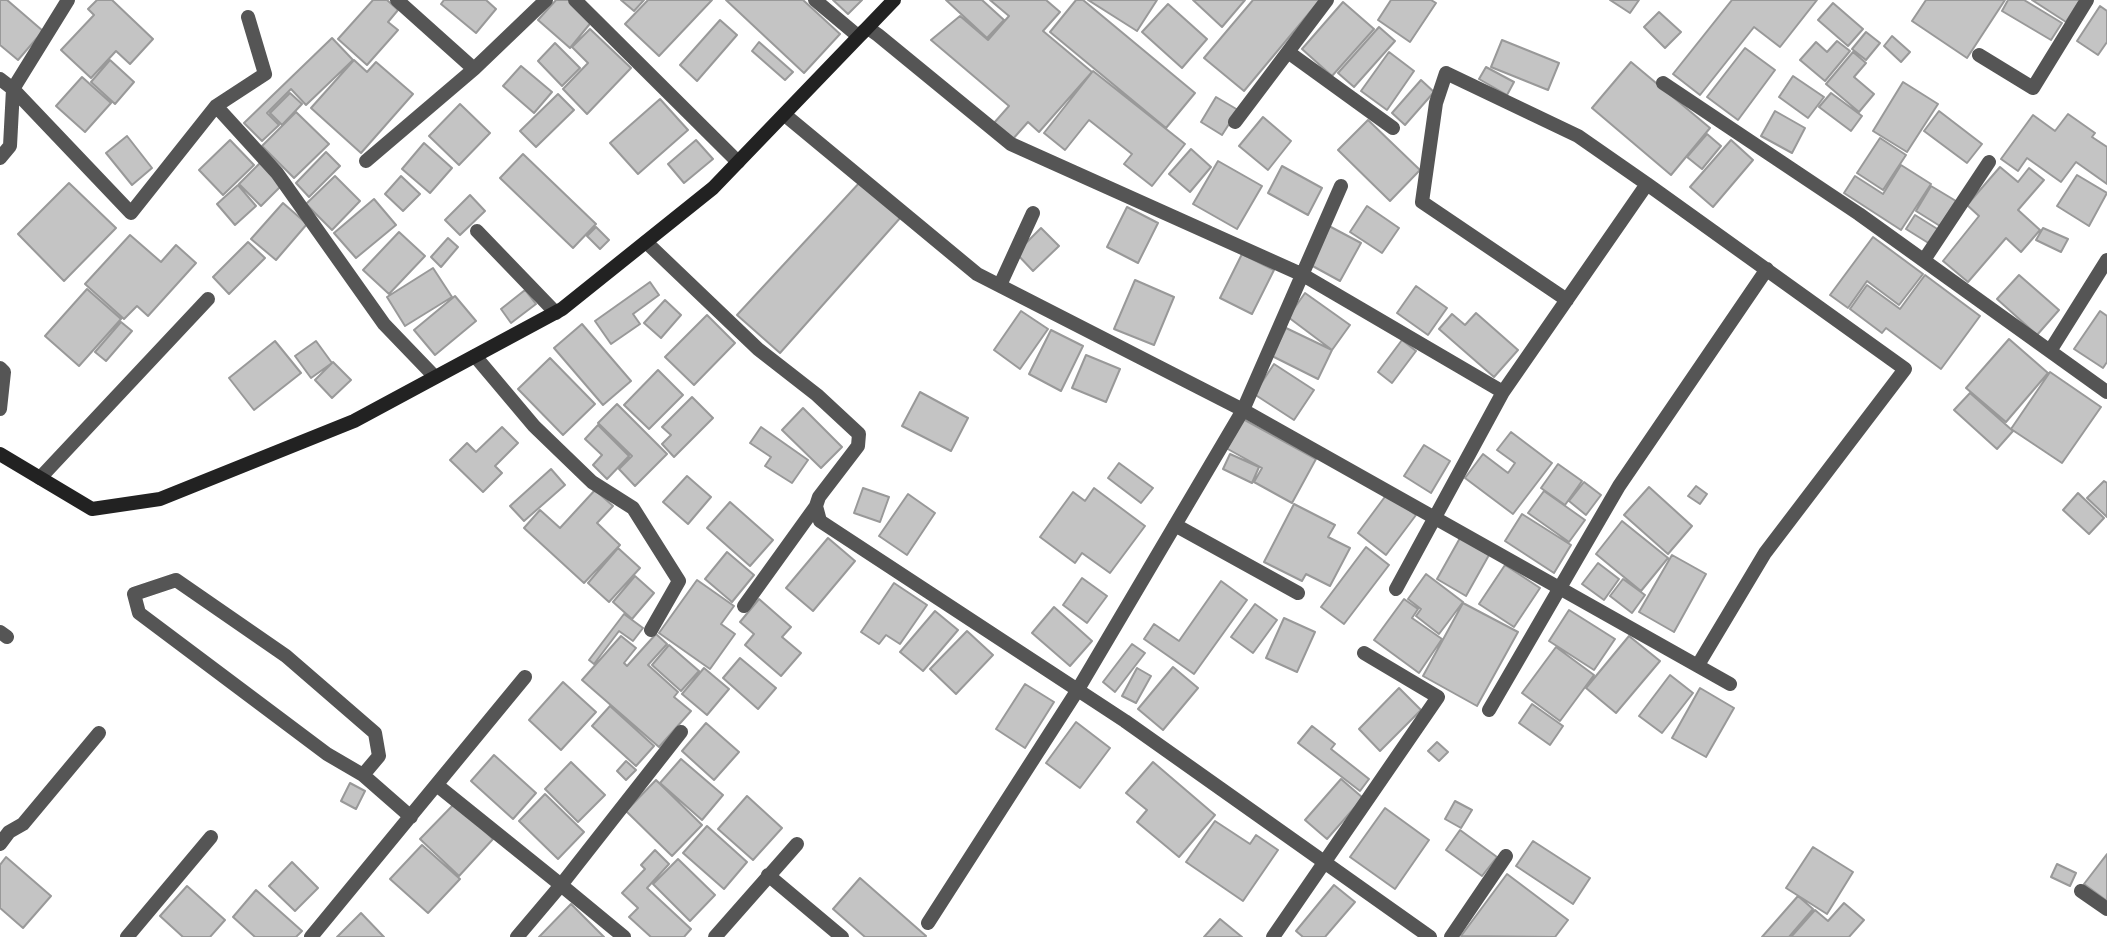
<!DOCTYPE html>
<html>
<head>
<meta charset="utf-8">
<style>
	body { margin:0 }
	canvas { display:block; background:#fff }
</style>
</head>
<body>
<canvas width="2107" height="937"></canvas>
<script>
const g = document.querySelector('canvas').getContext('2d');
g.lineJoin = 'round';
function fillPath(path, color) { g.fillStyle = color; g.fill(path, 'evenodd'); }
function strokePath(path, color, width, dash) { g.strokeStyle = color; g.lineWidth = width; g.lineCap = dash ? 'butt' : 'round'; g.setLineDash(dash || []); g.stroke(path); }
const building = new Path2D(`
	M0,0h7l36,31 -25,29 -18,-15z
	M97,0h15l41,39 -23,25 -14,-13 -25,27 -30,-28 33,-35 -6,-6z
	M373,0h14l11,10 -10,12 10,8 -31,35 -29,-26z
	M444,0h42l10,9 -20,24 -35,-29z
	M556,0h14l23,20 -23,28 -32,-28z
	M621,0h23l-10,11z
	M648,0h64l-53,56 -34,-32z
	M726,0h77l37,34 -36,39z
	M833,0h29l-14,14z
	M946,0h36l22,20 -17,18z
	M990,0h56l14,12 -17,19 49,41 -53,60 -11,-10 -16,18 -18,-17 15,-17 -78,-66 29,-24 28,24 21,-24z
	M1076,0h7l112,93 -29,35 -116,-96z
	M1088,0h69l-20,31z
	M1193,0h52l-23,27z
	M1253,0h67l-76,91 -40,-33z
	M1391,0h40l5,3 -26,39 -32,-22z
	M1610,0h29l-9,13z
	M1732,0h85l-37,47 -26,-20 -54,68 -27,-21z
	M1926,0h79l-38,58 -55,-37z
	M2008,0h16l38,23 -11,17 -49,-29z
	M2032,0h48l-14,22z
	M1343,2l31,27 -42,47 -30,-27z
	M1833,3l30,26 -15,17 -30,-26z
	M1168,4l39,35 -25,29 -40,-36z
	M2100,6l7,5v31l-9,13 -21,-14z
	M1659,12l22,20 -16,16 -21,-21z
	M720,20l17,15 -40,46 -17,-16z
	M1379,27l16,14 -41,46 -16,-14z
	M590,29l41,39 -44,46 -24,-25 25,-26 -16,-16z
	M1866,32l14,11 -14,17 -14,-11z
	M1892,36l18,16 -9,10 -17,-16z
	M332,38l21,22 -47,45 -15,-16 -24,24 12,12 -17,16 -18,-18z
	M1502,40l57,23 -11,27 -57,-23z
	M1837,41l13,10 -25,30 -25,-21 16,-18 11,10z
	M759,42l34,30 -8,8 -33,-29z
	M555,43l25,25 -18,18 -24,-25z
	M1745,48l30,22 -37,50 -31,-23z
	M1389,52l25,19 -27,39 -26,-19z
	M1853,52l13,11 -12,14 20,17 -15,18 -33,-28z
	M110,60l24,22 -19,22 -24,-22z
	M354,60l13,12 9,-10 37,32 -52,59 -50,-45z
	M1631,62l79,66 -39,47 -79,-67z
	M521,66l31,26 -18,21 -31,-27z
	M1486,67l28,15 -7,13 -28,-16z
	M1093,71l92,73 -33,42 -28,-22 8,-10 -43,-34 -24,30 -21,-17z
	M1793,76l31,21 -16,21 -29,-21z
	M82,77l29,26 -26,29 -29,-26z
	M1421,80l13,12 -29,33 -13,-12z
	M1903,82l35,22 -31,48 -34,-21z
	M290,93l12,11 -20,21 -12,-12z
	M1831,93l31,23 -11,15 -32,-24z
	M558,94l16,16 -38,37 -16,-16z
	M1216,97l22,13 -16,25 -21,-13z
	M660,99l28,31 -50,44 -28,-31z
	M460,104l30,29 -31,32 -30,-29z
	M1775,111l30,17 -13,25 -31,-17z
	M1939,111l43,33 -15,19 -43,-32z
	M296,112l33,32 -35,34 -32,-32z
	M2068,114l27,19 -3,4 15,10v37l-31,-22 -15,20 -34,-24 -9,13 -17,-12 32,-44 22,16z
	M1263,117l28,24 -23,29 -29,-24z
	M1368,120l52,50 -30,31 -52,-51z
	M1707,134l14,12 -19,23 -15,-12z
	M127,136l25,32 -20,17 -26,-32z
	M1880,138l26,17 -23,35 -26,-17z
	M230,140l24,25 -31,30 -24,-25z
	M696,140l17,19 -29,24 -16,-19z
	M1731,140l22,20 -40,47 -23,-20z
	M424,143l28,25 -22,25 -28,-24z
	M1191,149l20,18 -21,25 -21,-18z
	M326,152l14,14 -31,31 -13,-14z
	M523,154l73,70 -23,24 -73,-70z
	M1218,161l44,25 -25,43 -44,-25z
	M260,163l22,22 -21,21 -22,-22z
	M1901,165l30,19 -30,46 -57,-37 11,-17 28,18z
	M1282,166l40,22 -14,27 -40,-22z
	M2000,167l18,15 11,-14 15,12 -26,30 22,20 -19,22 -15,-14 -38,44 -25,-21 36,-45 -12,-11z
	M2077,175l30,18 -18,33 -32,-20z
	M335,176l25,25 -28,29 -26,-26z
	M401,176l19,18 -17,17 -18,-17z
	M861,181l40,36 -121,136 -43,-38z
	M69,183l47,45 -52,53 -46,-47z
	M238,185l18,21 -21,19 -18,-21z
	M1931,186l25,15 -16,25 -24,-15z
	M470,195l15,16 -25,24 -15,-15z
	M374,199l22,26 -40,33 -22,-25z
	M283,203l24,21 -31,36 -25,-21z
	M1367,206l32,22 -17,25 -32,-21z
	M1127,207l31,16 -20,40 -31,-16z
	M1915,215l24,15 -9,14 -24,-15z
	M1329,226l32,17 -21,38 -31,-17z
	M596,227l13,13 -9,9 -13,-13z
	M1041,228l18,18 -26,25 -17,-18z
	M2043,228l25,11 -7,13 -25,-12z
	M399,232l26,24 -36,38 -26,-24z
	M130,235l31,27 15,-17 20,18 -48,53 -11,-10 -13,13 -39,-35z
	M1873,237l50,37 -24,31 -32,-24 -19,27 -18,-13z
	M448,238l10,9 -17,20 -10,-10z
	M248,242l17,16 -36,36 -16,-17z
	M1242,254l32,16 -22,44 -32,-16z
	M433,268l19,29 -47,29 -18,-29z
	M1925,275l55,41 -39,53 -55,-41 -4,5 -32,-24 17,-24 33,24z
	M2019,275l40,35 -22,25 -40,-36z
	M1135,280l39,17 -20,48 -40,-16z
	M650,282l9,13 -26,19 7,10 -29,20 -16,-23z
	M1416,286l31,22 -19,27 -31,-22z
	M87,289l34,30 -42,47 -34,-30z
	M525,290l11,14 -25,19 -10,-14z
	M1305,293l45,32 -18,25 -44,-33z
	M455,296l21,25 -41,34 -21,-25z
	M665,300l16,15 -20,23 -17,-15z
	M1021,311l27,18 -28,40 -26,-19z
	M2100,311l7,5v46l-4,6 -29,-19z
	M1476,313l42,37 -24,27 -55,-48 13,-15 13,11z
	M707,315l28,28 -41,42 -29,-28z
	M121,322l11,9 -26,30 -11,-9z
	M582,324l49,57 -28,24 -49,-57z
	M1286,328l46,22 -14,29 -46,-23z
	M1051,330l32,16 -22,45 -32,-17z
	M2009,339l39,34 -42,49 -40,-34z
	M1402,340l14,11 -24,32 -14,-11z
	M275,341l26,32 -47,37 -25,-32z
	M316,341l16,22 -21,15 -16,-22z
	M1086,355l34,14 -14,33 -34,-14z
	M550,358l45,46 -32,31 -45,-46z
	M333,362l18,18 -19,18 -17,-18z
	M1274,364l40,26 -20,30 -40,-26z
	M658,370l25,25 -34,34 -25,-24z
	M2050,372l51,35 -39,56 -51,-34z
	M920,392l48,26 -17,33 -49,-25z
	M1970,393l43,38 -16,18 -43,-39z
	M692,397l21,21 -39,39 -12,-13 9,-9 -9,-8z
	M617,404l50,50 -32,32 -16,-17 13,-13 -34,-33z
	M803,408l39,39 -21,21 -39,-38z
	M1243,419l73,40 -24,44 -38,-21 8,-14 -36,-20z
	M598,425l31,31 -22,23 -14,-14 9,-10 -17,-16z
	M502,427l16,16 -23,23 7,7 -19,19 -33,-32 17,-17 9,9z
	M761,427l47,33 -16,23 -27,-17 6,-9 -21,-14z
	M1511,432l41,31 -39,51 -48,-36 18,-24 25,19 7,-10 -18,-13z
	M1424,445l26,16 -19,32 -27,-17z
	M1230,454l29,13 -7,16 -29,-14z
	M1119,463l34,25 -12,15 -33,-25z
	M1558,464l24,17 -17,24 -24,-17z
	M551,469l14,16 -41,36 -14,-15z
	M687,476l24,21 -23,27 -25,-22z
	M2104,481l3,2v34l-20,-19z
	M1584,482l17,13 -15,20 -17,-14z
	M1696,486l11,8 -7,10 -12,-8z
	M1649,487l43,39 -24,28 -44,-39z
	M863,488l26,9 -9,25 -26,-9z
	M1094,488l51,38 -35,47 -28,-20 -7,10 -35,-26 33,-45 12,9z
	M595,490l18,16 -16,17 23,22 -36,38 -60,-55 16,-18 20,18z
	M1544,491l41,29 -16,22 -41,-29z
	M2078,493l26,25 -15,16 -26,-24z
	M908,494l27,19 -28,42 -28,-19z
	M1387,494l29,21 -30,40 -28,-22z
	M730,502l43,38 -23,26 -43,-38z
	M1294,504l41,21 -7,12 22,11 -20,38 -24,-12 -4,7 -38,-19z
	M1522,514l49,31 -17,28 -49,-32z
	M1622,521l46,37 -27,33 -45,-37z
	M828,538l27,23 -42,50 -27,-23z
	M1460,538l29,17 -23,41 -29,-17z
	M1366,547l23,18 -45,59 -23,-17z
	M618,548l22,20 -31,34 -21,-19z
	M727,552l27,23 -22,27 -27,-23z
	M1672,555l34,19 -32,58 -35,-20z
	M1598,563l21,16 -15,21 -22,-16z
	M1505,565l35,23 -26,39 -35,-23z
	M1426,574l37,28 -24,32 -23,-18 5,-7 -13,-10z
	M635,576l19,17 -22,26 -19,-17z
	M1082,578l25,18 -20,27 -24,-18z
	M1623,579l22,16 -13,18 -22,-17z
	M697,580l37,26 -13,18 14,10 -25,35 -51,-36z
	M1221,581l26,19 -53,74 -50,-35 10,-15 25,17z
	M894,583l33,22 -27,39 -14,-9 -7,9 -18,-12z
	M759,599l32,28 -9,10 19,16 -20,23 -36,-31 9,-11 -14,-12z
	M1404,599l14,10 -6,9 30,21 -23,34 -45,-33z
	M1463,603l55,29 -41,74 -54,-30z
	M1255,604l22,16 -24,33 -22,-16z
	M1054,607l38,34 -22,25 -38,-33z
	M1569,610l46,29 -21,31 -45,-29z
	M935,611l23,19 -35,41 -23,-19z
	M624,614l19,14 -10,13 -14,-10 -25,33 -5,-4z
	M1284,618l31,14 -18,40 -31,-14z
	M967,631l26,24 -37,39 -26,-25z
	M656,634l11,10 -19,21 30,27 -4,5 17,14 -32,36 -77,-67 39,-44 15,12 -12,15 3,3z
	M1629,636l31,25 -44,52 -30,-25z
	M1132,644l13,9 -30,39 -12,-10z
	M669,645l30,26 -18,20 -29,-26z
	M1556,647l38,28 -34,46 -38,-28z
	M740,658l36,30 -18,21 -35,-31z
	M1173,667l25,21 -35,42 -25,-21z
	M704,668l25,21 -22,26 -25,-21z
	M1137,668l14,8 -15,27 -14,-7z
	M1670,675l23,18 -31,40 -23,-17z
	M563,682l33,30 -35,38 -32,-30z
	M1025,684l29,18 -29,46 -29,-19z
	M1399,688l22,22 -41,41 -21,-22z
	M1700,688l34,20 -28,49 -34,-19z
	M1532,704l31,22 -13,19 -31,-22z
	M610,706l44,40 -18,20 -44,-40z
	M1076,722l34,26 -30,40 -34,-25z
	M706,723l33,29 -25,28 -32,-29z
	M1312,726l23,18 -4,5 38,30 -9,12 -62,-48z
	M1437,742l11,10 -9,9 -11,-10z
	M494,755l42,38 -23,26 -42,-38z
	M681,759l42,36 -21,25 -42,-37z
	M626,761l10,9 -10,10 -9,-9z
	M571,762l34,33 -27,27 -33,-33z
	M1153,762l62,53 -36,42 -42,-35 10,-12 -21,-17z
	M1341,779l22,19 -36,41 -22,-19z
	M656,780l46,45 -30,31 -46,-45z
	M350,783l15,8 -9,18 -15,-8z
	M545,794l39,38 -26,27 -39,-38z
	M747,796l35,32 -29,32 -35,-31z
	M1455,801l17,9 -11,18 -16,-9z
	M455,803l38,36 -34,37 -39,-37z
	M1385,808l44,32 -34,49 -45,-32z
	M1215,821l35,23 6,-9 22,15 -35,51 -57,-39z
	M707,826l40,36 -23,27 -41,-36z
	M1460,830l37,27 -15,19 -36,-26z
	M1533,841l57,37 -17,26 -57,-38z
	M422,845l38,34 -32,34 -38,-34z
	M1813,847l40,25 -26,42 -41,-26z
	M655,850l14,14 -22,24 44,41 -7,8h-33l-22,-20 9,-9 -16,-15 23,-24 -4,-4z
	M2107,854v47l-23,-17z
	M6,857l45,39 -28,32 -23,-20v-43z
	M678,859l37,36 -25,26 -37,-37z
	M292,862l26,26 -23,23 -26,-25z
	M2057,864l19,9 -6,13 -19,-9z
	M1507,874l61,46 -13,17 -94,-1z
	M860,878l66,58 -2,1h-59l-32,-28z
	M1334,885l21,17 -30,35h-22l-7,-6z
	M187,886l38,34 -15,17h-27l-23,-21z
	M256,890l46,41 -6,6h-41l-22,-20z
	M1798,896l15,13 -24,28h-27z
	M1844,903l20,17 -15,17h-58l24,-27 13,11z
	M571,904l33,33h-65z
	M361,913l23,24h-47z
	M1220,919l22,18h-38z`);
fillPath(building, '#c4c4c4');
strokePath(building, '#999', 2);
strokePath(new Path2D(`
	M68,0l-55,89 118,124 85,-107 49,-32 -17,-57
	M575,0l163,162
	M815,0l43,36 10,-8 10,7 133,109 292,131 200,117
	M1288,52l105,76
	M1979,55l54,33 54,-88
	M474,69l72,-69
	M0,79l13,10 -3,57 -10,12
	M1663,83l196,131 248,178
	M216,106l61,67 107,151 51,53
	M785,115l192,159 266,136 98,-224
	M1235,122l92,-122
	M366,161l108,-92 -77,-69
	M477,231l79,82
	M646,242l112,107 59,46 42,39 -1,12 -39,51 -3,9 4,15 305,200 305,216
	M1924,260l65,-98
	M1000,285l33,-72
	M1567,300l-145,-98 14,-99 10,-30 132,63 69,48
	M2050,351l57,-91
	M475,356l59,70 58,56 41,26 46,73 -28,49
	M0,368l4,4 -4,37
	M40,478l168,-179
	M1175,525l123,68
	M1396,589l107,-197 144,-208 258,185 -140,184 -67,112
	M744,606l72,-100
	M0,632l7,5
	M1489,710l130,-224 148,-217
	M363,775l16,-19 -4,-23 -89,-77 -110,-76 -42,14 5,19 188,141 36,21 48,42
	M438,786l123,99 120,-153
	M0,844l9,-12 14,-8 76,-91
	M768,875l74,62
	M2081,891l26,18
	M928,923l149,-232 166,-281 487,274
	M127,937l84,-100
	M311,937l214,-260
	M517,937l44,-52 63,52
	M715,937l82,-93
	M1273,937l165,-240 -74,-44
	M1451,937l55,-81`), '#555', 14);
strokePath(new Path2D(`
	M0,454l92,55 68,-10 194,-78 208,-112 151,-121 181,-188`), '#222', 14);
</script>
</body>
</html>
